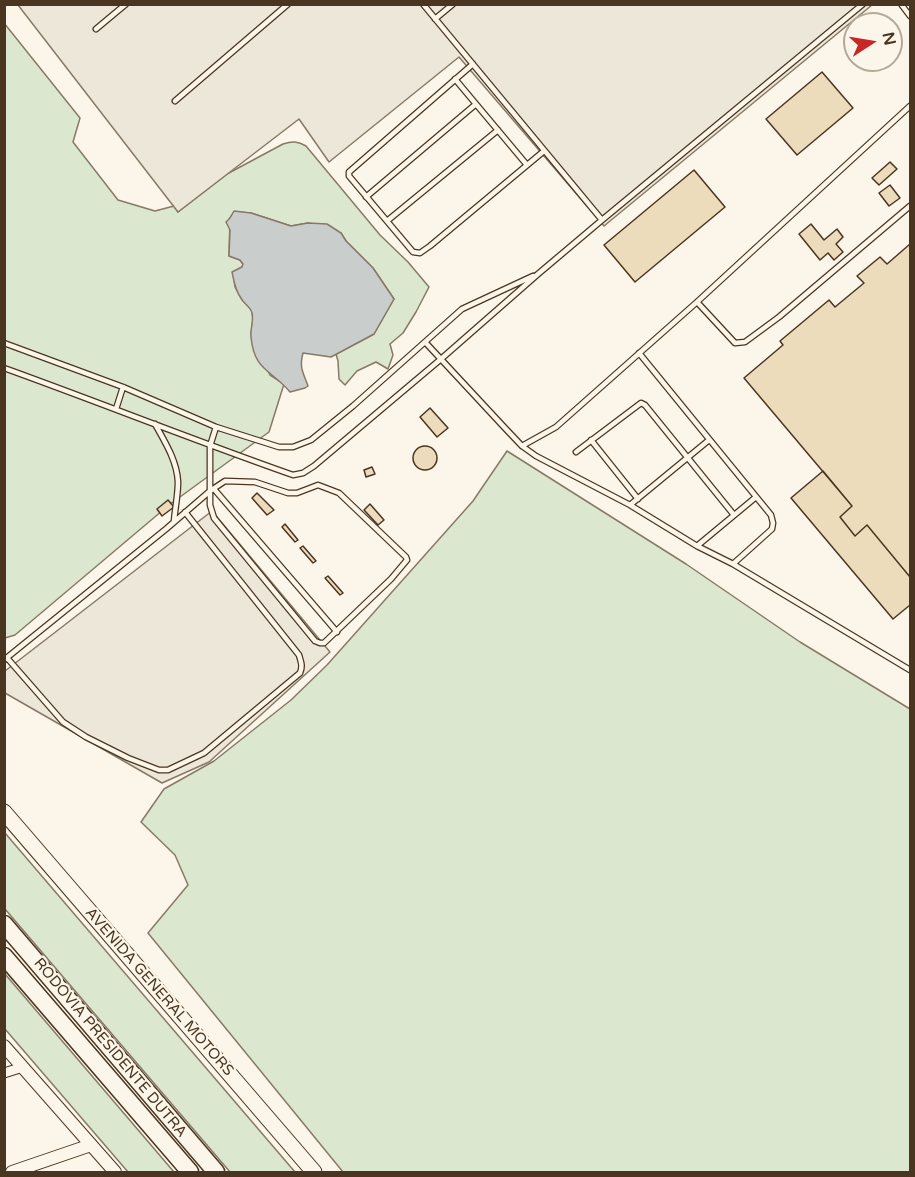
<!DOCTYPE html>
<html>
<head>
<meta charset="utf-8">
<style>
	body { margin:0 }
	#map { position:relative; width:915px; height:1177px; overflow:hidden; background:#fbf6e9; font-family:"Varela Round",sans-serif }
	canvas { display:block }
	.frame { position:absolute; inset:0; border:6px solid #4a3520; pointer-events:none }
	.north { position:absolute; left:843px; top:12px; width:60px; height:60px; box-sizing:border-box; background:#fbf6e9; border:2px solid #b4a999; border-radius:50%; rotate:78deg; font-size:16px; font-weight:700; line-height:24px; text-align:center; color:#4a3520 }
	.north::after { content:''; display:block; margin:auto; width:21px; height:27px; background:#c62828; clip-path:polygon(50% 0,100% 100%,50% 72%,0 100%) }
</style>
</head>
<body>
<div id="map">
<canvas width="915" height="1177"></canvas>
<div class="frame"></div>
<div class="north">N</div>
</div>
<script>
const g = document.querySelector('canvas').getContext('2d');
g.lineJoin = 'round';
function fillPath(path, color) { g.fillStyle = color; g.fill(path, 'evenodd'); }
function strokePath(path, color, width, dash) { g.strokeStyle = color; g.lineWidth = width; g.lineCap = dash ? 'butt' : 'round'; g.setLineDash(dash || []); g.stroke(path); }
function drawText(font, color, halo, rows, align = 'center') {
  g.font = font + ' "Varela Round",sans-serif'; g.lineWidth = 4.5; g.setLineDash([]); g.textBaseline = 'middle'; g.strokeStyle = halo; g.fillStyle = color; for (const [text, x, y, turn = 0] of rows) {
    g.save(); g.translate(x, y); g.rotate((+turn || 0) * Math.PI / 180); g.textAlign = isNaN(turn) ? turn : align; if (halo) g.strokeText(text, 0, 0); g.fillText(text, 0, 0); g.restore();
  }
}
const green = new Path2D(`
	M4,23l76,95 -7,24 45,58 37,11 19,-5 4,6 49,-38 56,-30c9,-3 15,-3 23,2l74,89 28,27 21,25 -13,25 -13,21 -13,11 3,11 -5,14 -12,-7 -19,9 -12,14 -6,-6 -1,-18 -2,-7 38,-20 20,-35 -21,-31 -27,-27 -5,-8 -33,-10 -17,3 -40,-13 -17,-1 -4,6 -1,38 11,4 3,4 -1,3 -9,5 2,15 7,13 10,10 1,10 -2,15 19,40 14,9 -15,48 -100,73 -154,130 -10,3z
	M507,451l179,113 114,78 110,67v463h-567l-195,-239 40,-48 -13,-30 -34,-33 23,-33 50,-28 77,-61 36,-35 146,-164z
	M4,833h1l290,339h-65l-225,-263z
	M5,974l169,198h-46l-123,-143z`);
fillPath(green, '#dce7d0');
strokePath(green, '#887966', 1.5);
const parking = new Path2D(`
	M18,5h854l-268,221 -145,-169 -130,105 -30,-43 -121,93z
	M212,511l118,141 -121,110 -47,21 -157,-90v-22z`);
fillPath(parking, '#ede7d9');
strokePath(parking, '#887966', 1.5);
const water = new Path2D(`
	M234,211l17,2 40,13 17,-3 19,1 14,9 5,8 27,27 21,31 -20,35 -43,23 -28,-4c-4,15 0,19 5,33l-3,2 -15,4c-18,-22 -36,-21 -39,-55 -1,-8 3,-16 1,-24 -1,-6 -8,-9 -11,-15 -6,-8 -7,-17 -9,-26l10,-5 1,-3 -3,-4 -11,-4 1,-26 -4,-8 4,-4z`);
fillPath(water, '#c9cecd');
strokePath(water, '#887966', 1.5);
const building = new Path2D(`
	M822,72l31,36 -56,47 -31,-36z
	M890,162l7,7 -18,16 -7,-7z
	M694,170l31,37 -90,75 -31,-37z
	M890,185l10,13 -11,8 -10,-13z
	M811,224l13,16 13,-11 6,8 -7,7 7,8 -9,8 -6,-7 -8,7 -21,-26z
	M910,244v333l-43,-52 -12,11 -15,-19 12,-11 -108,-128 39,-33 -3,-4 49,-41 6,7 29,-24 -7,-7 23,-19 7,7z
	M430,408l18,20 -11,9 -17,-20z
	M413 458a12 12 0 1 1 24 0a12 12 0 1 1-24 0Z
	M372,467l3,7 -9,3 -2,-7z
	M823,471l29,35 -12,11 15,19 12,-11 43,52v28l-17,14 -102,-121z
	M257,493l17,17 -7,5 -15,-17z
	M168,500l6,7 -12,9 -5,-7z
	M370,504l14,16 -6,5 -14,-15z
	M285,524l13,16 -3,2 -13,-15z
	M303,546l13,15 -3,2 -13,-15z
	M328,576l15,17 -3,2 -15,-17z`);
fillPath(building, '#ecdcbc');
strokePath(building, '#4a3520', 1.5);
const service = new Path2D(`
	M423,4l179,216
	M901,4l9,12
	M435,19l18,-15
	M96,29l30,-25
	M473,64l-124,108v4l64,76 7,1 10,-7 114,-95
	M455,79l72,86
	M175,101l113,-97
	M366,197l110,-93
	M387,221l111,-91
	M697,302l38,41 10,-1 34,-25 131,-111
	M425,342l79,85 18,19 14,10 94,49 67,41 36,18 177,106
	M4,343l119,44 93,40 63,20h14l18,-7 42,-34 109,-97 71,-33
	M639,353l132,162 2,8 -1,6 -39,35
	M4,368c97,35 192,73 289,107l10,-2 11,-7 127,-107 97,-85 64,-54 261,-216
	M116,409l7,-22
	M155,424c10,18 22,37 23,58 0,13 -3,27 -4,39
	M591,440l47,59
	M522,446l34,-19 141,-125 213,-196
	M576,452l65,-49 4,2 89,110
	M214,489l123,143
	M630,505l79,-65
	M697,546l59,-49
	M8,659l55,63 23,15 42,21 31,12h9l36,-17 96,-80c3,-7 1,-11 -1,-18l-114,-143
	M4,660l162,-131 44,-38 15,-10 30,1 33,11h9l21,-8 21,8 67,64 1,3 -16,19 -67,64h-4l-5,-2 -101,-123 -4,-13v-59l6,-19`);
const minor = new Path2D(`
	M4,1073l19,-6`);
const tertiary = new Path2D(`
	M4,1046l111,126
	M12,1172l79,-27`);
const primary = new Path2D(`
	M4,812l310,360`);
const motorway = new Path2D(`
	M4,924l212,248
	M4,956l186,216`);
strokePath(service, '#4a3520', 7);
strokePath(minor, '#4a3520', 11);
strokePath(tertiary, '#4a3520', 14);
strokePath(primary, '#4a3520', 17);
strokePath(motorway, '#4a3520', 19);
strokePath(service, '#fbf6e9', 4.5);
strokePath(minor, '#fbf6e9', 9);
strokePath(tertiary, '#fbf6e9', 12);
strokePath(primary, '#fbf6e9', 15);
strokePath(motorway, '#fbf6e9', 16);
drawText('15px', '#4a3520', '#fbf6e9', [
	["AVENIDA GENERAL MOTORS",159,992,49],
	["RODOVIA PRESIDENTE DUTRA",110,1048,50]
]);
</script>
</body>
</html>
